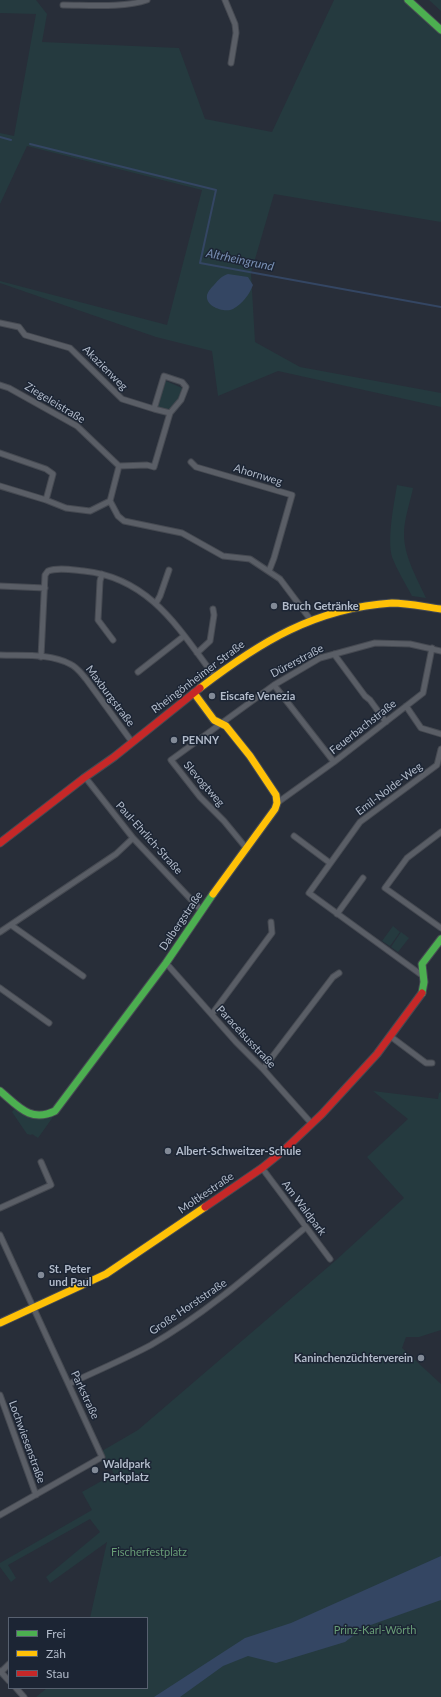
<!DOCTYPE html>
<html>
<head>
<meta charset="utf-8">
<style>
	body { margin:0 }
	#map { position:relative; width:441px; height:1697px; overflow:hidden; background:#282e39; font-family:Lato,sans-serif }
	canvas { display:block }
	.legend { position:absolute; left:8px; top:1617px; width:140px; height:72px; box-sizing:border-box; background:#1c2534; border:1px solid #586170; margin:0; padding:5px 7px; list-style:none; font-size:12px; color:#b2bbca }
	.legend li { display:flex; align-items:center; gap:8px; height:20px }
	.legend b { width:20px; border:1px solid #586170 }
</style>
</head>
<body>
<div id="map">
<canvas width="441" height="1697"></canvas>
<ul class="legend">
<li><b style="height:5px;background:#4caf50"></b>Frei</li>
<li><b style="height:5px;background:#ffc107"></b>Zäh</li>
<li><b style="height:5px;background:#c62828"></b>Stau</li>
</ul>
</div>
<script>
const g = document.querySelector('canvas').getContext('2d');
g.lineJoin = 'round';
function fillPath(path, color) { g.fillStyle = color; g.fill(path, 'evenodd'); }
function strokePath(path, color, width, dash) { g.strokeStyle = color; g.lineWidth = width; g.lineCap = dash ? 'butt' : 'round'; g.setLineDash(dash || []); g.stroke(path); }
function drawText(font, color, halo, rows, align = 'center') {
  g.font = font + ' Lato,sans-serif'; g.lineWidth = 3; g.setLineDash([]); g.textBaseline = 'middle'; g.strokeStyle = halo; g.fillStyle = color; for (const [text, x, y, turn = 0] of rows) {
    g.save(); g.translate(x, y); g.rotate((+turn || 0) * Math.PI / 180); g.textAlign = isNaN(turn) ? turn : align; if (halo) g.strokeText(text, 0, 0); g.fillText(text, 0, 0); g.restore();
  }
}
fillPath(new Path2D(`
	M0,0h36l11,14 -5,28 137,6 26,71 67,13 62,-132h70l37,33v189l-167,-28 -23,79 4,69 45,25 141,26v14l-163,-36 -60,25 -6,-45 -56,-14 -156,-54v-2l167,44 35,-135 -175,-44 -27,58v-71l14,3 22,-122 -36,-1z
	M429,0h12v11z
	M166,381l16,7 -5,15 -7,9 -14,-4z
	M397,485l16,3c-3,15 -9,31 -9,46 0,23 13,44 22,64l-14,-2c-7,-13 -15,-26 -20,-39 -5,-19 2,-53 5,-72z
	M393,926l7,6 -10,14 -8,-5z
	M401,932l8,6 -11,14 -7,-5z
	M373,1091l65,8 1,-6 2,-1v238l-22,7h-13l-4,11 39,36v313h-405l11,-9h100v-70h-57l17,-76 -57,41 -4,-6 54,-45 -10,-13 -82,46 8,13 -5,4 -11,-15v-4l92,-53 -10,-18 32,-18 -12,-23 36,-21 197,-169 69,-63 -37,-41 41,-38z
	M15,1108l11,8 9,3 18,-2 -15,21 -6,-4 -1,1 -4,-1 -15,-22z`), '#253a3f');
fillPath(new Path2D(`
	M228,274l20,3 5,8c-4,10 -10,18 -20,24 -8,4 -28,-2 -26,-14 1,-4 4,-7 7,-10 5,-6 8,-9 14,-11z
	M441,1556v44l-76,27 -20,15 -69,21 -28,-7 -25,10 -43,31h-26l91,-59 46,-15z`), '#344663');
strokePath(new Path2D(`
	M0,137l11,3
	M30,144l186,46 -16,73 241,44`), '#344663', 2);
const street = new Path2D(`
	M225,0l10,24 1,9 -5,30
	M63,5c24,0 62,3 84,-5
	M0,323l19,4 6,8 45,13 52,51 32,10
	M0,385l9,3 68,38 42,40 -9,35 8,15 6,5 58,12 41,23 27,3 30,20 30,40
	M0,453l46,16 7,5 -7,26 20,8 24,3 20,-10
	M191,462l5,5 96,28 -18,63 -5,13
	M119,466l28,-1 7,2 16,-54 11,-13 5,-13 -4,-5 -18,-6 -10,33 16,4
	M0,486l46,14
	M102,574l-2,7 -2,39 15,20
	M0,586l45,2
	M156,603l4,-7 9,-26
	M197,653l13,-12 4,-26 -1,-6
	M334,654l31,42 5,4 16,22
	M0,655c22,1 50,-2 70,9 7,3 11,9 16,15l46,63
	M41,657l4,-82 3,-4c10,-4 25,-1 36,0 66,7 95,58 131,106
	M138,672l46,-36
	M274,685l60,77
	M406,706l15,22 20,6
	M85,777l48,61 68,72
	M277,803l57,-41 89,-69 9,-45
	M441,832l-34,26 -22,30 56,40
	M294,836l36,27
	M247,849l-23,-28 -24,-24 -29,-37 103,-75 46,-27 55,-15 35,1 31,7
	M337,914l26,-36
	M11,925l72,51
	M0,932l116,-78 17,-16
	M166,963l70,79 27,27 49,55
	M423,976l-114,-83 51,-71 77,-57 4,-16
	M0,988l49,35
	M212,1014l60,-81 -1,-11
	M390,1036l36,27h6
	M263,1069l70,-92 6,-4
	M262,1168l68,91
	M0,1208l51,-23 -10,-23
	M0,1235l102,222 -102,58
	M69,1384c27,-13 56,-25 82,-39 57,-33 105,-76 155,-118
	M0,1395l36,100
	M0,1671l9,10
	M1,1672l8,-8
	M16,1688l8,9`);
const fast = new Path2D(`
	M408,0l33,30
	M422,993l2,-11 -2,-18 19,-25
	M0,1091c18,15 30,32 55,20l111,-148 47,-69`);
const slow = new Path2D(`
	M200,688c60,-46 115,-80 192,-85 16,0 33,4 49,6
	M194,693l20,27 12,6 24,30 26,39 1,8 -2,6 -62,85
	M0,1323l106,-49 99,-67`);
const jam = new Path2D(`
	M0,843l84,-65 30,-21 86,-69
	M205,1207l57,-39 21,-17 39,-37 55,-60 45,-61`);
strokePath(street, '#464a52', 7);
strokePath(fast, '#464a52', 9);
strokePath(slow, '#464a52', 9);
strokePath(jam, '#464a52', 9);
strokePath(street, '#5a5e66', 5);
strokePath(fast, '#4caf50', 7);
strokePath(slow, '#ffc107', 7);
strokePath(jam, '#c62828', 7);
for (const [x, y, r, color] of [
	[274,606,4,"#828a97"],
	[212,696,4,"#828a97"],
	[174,740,4,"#828a97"],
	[168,1151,4,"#828a97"],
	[41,1275,4,"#828a97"],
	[421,1358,4,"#828a97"],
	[95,1470,4,"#828a97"]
]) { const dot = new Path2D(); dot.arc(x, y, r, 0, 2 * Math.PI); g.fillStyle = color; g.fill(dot); strokePath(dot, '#1c2534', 1.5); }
drawText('11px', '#b2bbca', '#1c2534', [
	["Akazienweg",105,368,45],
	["Ziegeleistraße",55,403,31],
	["Ahornweg",258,475,17],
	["Dürerstraße",297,661,-28],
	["Rheingönheimer Straße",198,677,-37],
	["Maxburgstraße",110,696,53],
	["Feuerbachstraße",363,727,-38],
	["Slevogtweg",204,784,49],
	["Emil-Nolde-Weg",389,789,-37],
	["Paul-Ehrlich-Straße",149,838,48],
	["Dalbergstraße",181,921,-56],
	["Paracelsusstraße",246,1037,47],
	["Moltkestraße",206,1193,-34],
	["Am Waldpark",304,1208,53],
	["Große Horststraße",188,1307,-34],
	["Parkstraße",85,1395,65],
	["Lochwiesenstraße",27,1442,70]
]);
drawText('bold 11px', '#b2bbca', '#1c2534', [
	["Bruch Getränke",282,606],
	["Eiscafe Venezia",220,696],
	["PENNY",182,740],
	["Albert-Schweitzer-Schule",176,1151],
	["St. Peter",49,1269],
	["und Paul",49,1282],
	["Kaninchenzüchterverein",413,1358,"right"],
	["Waldpark",103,1464],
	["Parkplatz",103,1477]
], 'left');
drawText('11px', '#689c76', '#1c2534', [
	["Fischerfestplatz",149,1552],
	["Prinz-Karl-Wörth",375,1630]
]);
drawText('italic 12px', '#798fb3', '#1c2534', [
	["Altrheingrund",240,260,12]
]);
</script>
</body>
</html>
